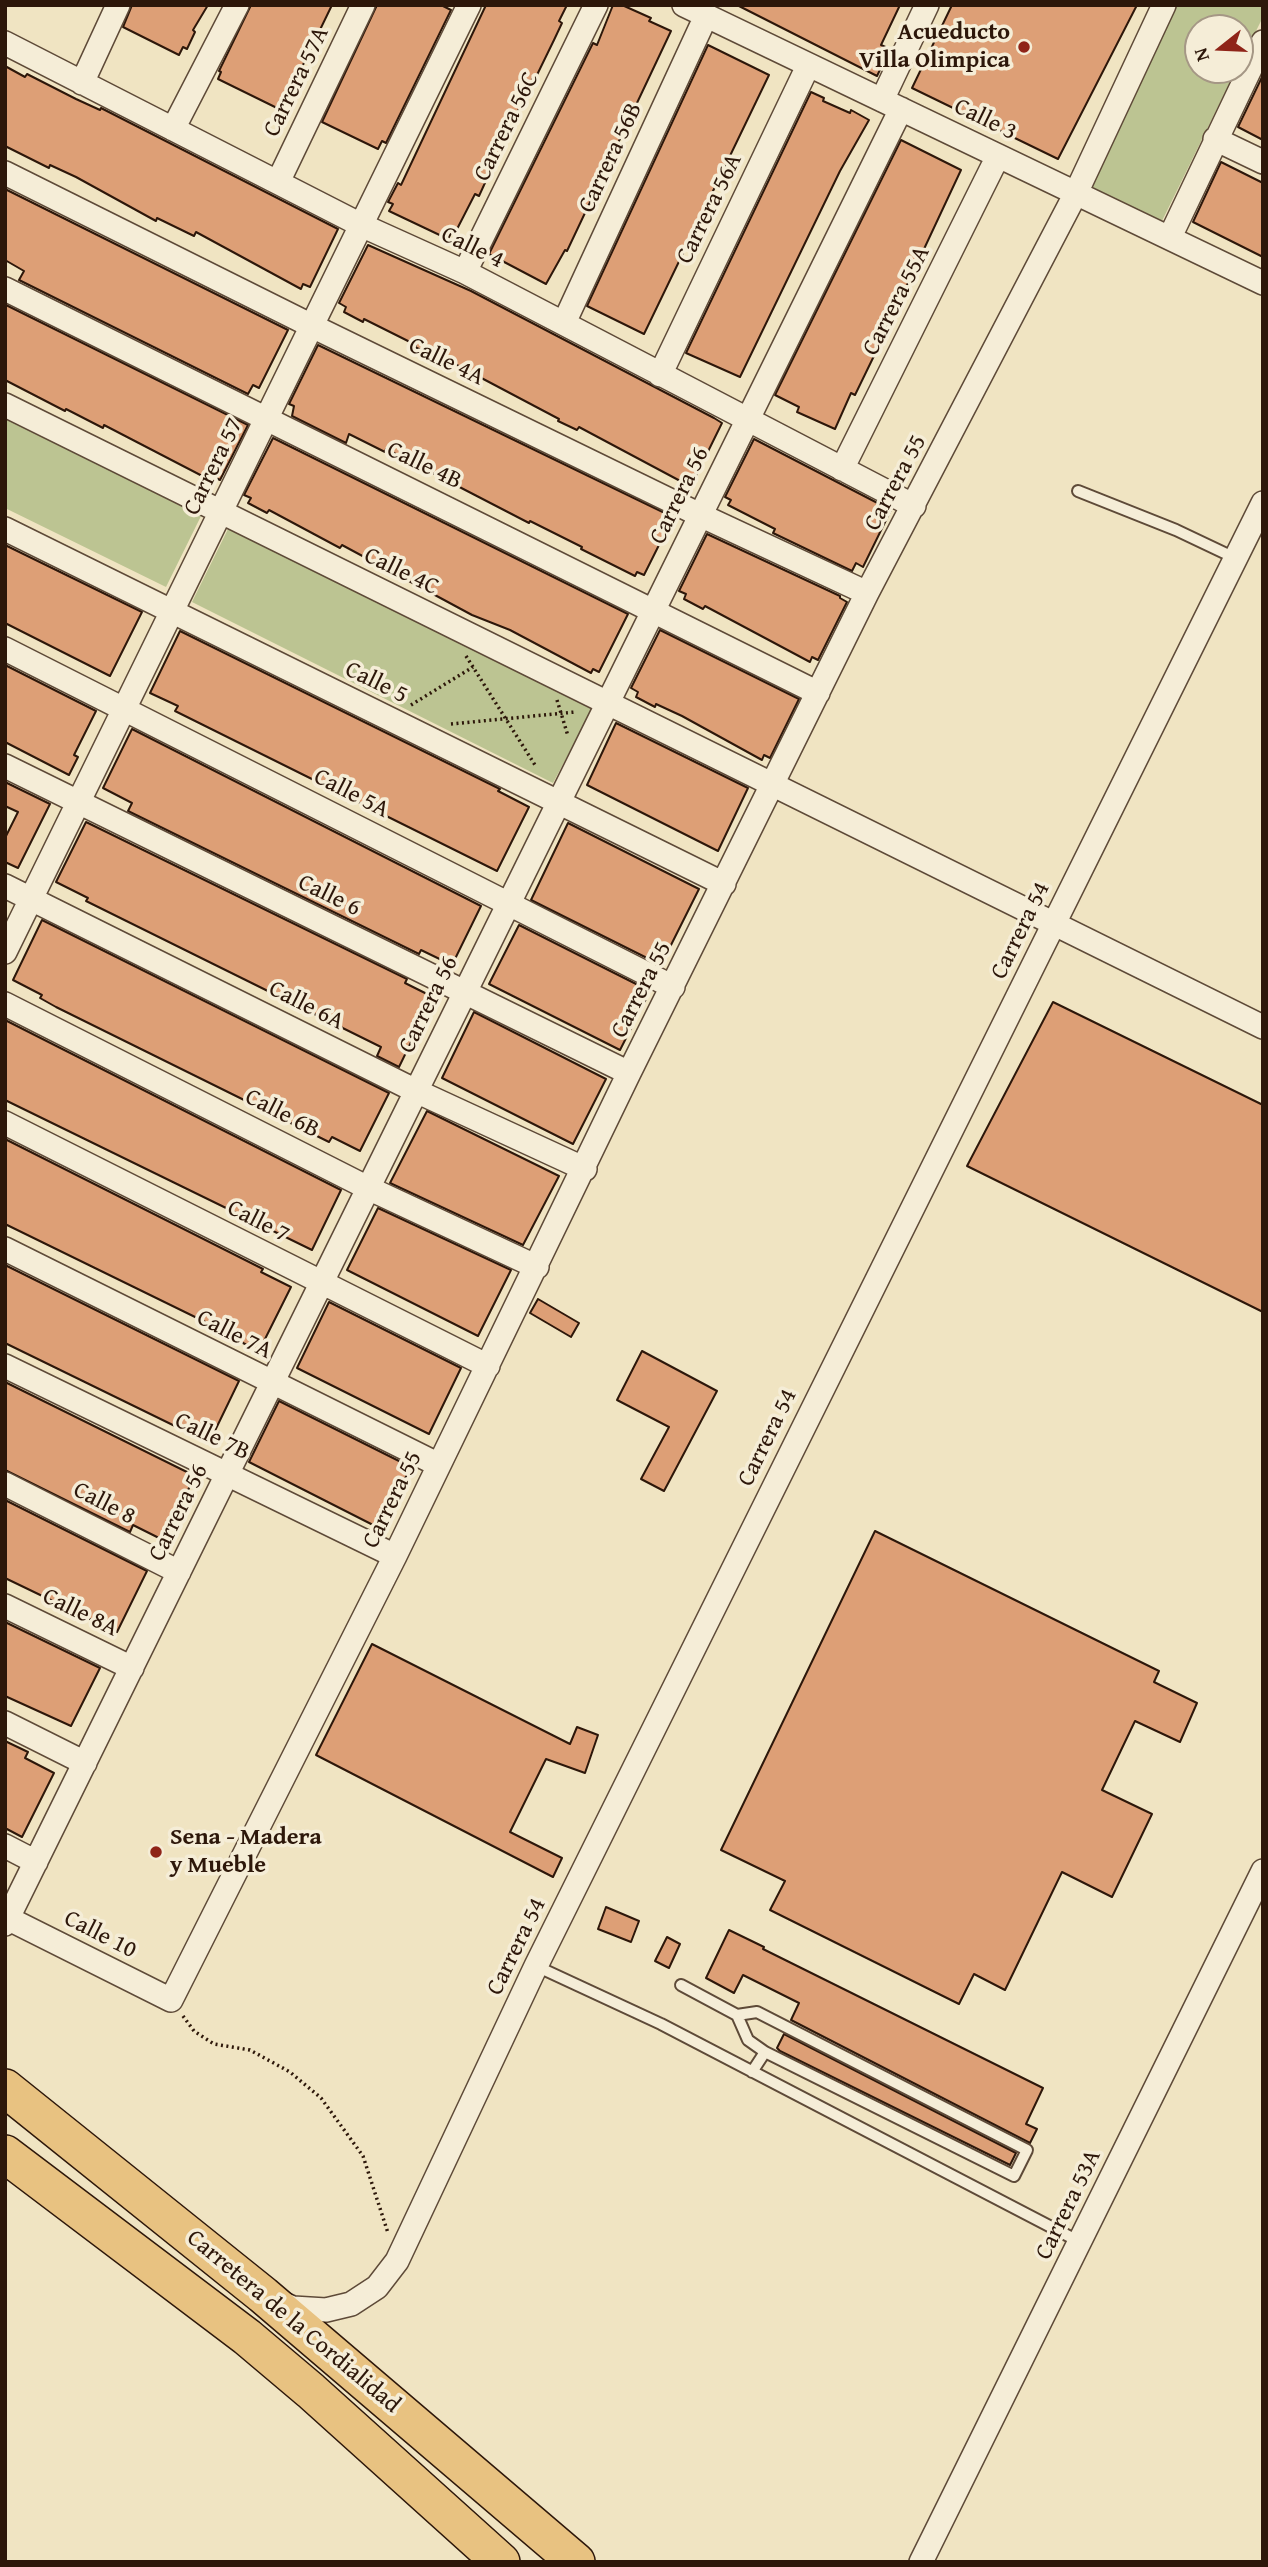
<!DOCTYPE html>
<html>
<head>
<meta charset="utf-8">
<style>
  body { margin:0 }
  #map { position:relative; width:1268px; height:2567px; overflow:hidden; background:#f0e4c2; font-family:"Gentium Book Plus",serif }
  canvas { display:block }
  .frame { position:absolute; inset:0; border:7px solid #2d170a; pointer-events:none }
  .north { position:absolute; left:1184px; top:14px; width:70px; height:70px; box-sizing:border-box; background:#f5edd7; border:2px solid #a59785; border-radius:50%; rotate:252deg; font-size:19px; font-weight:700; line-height:28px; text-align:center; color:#2d170a }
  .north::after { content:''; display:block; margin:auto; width:24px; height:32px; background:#8f2418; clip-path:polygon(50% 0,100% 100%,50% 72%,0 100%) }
</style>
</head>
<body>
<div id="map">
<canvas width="1268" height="2567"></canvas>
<div class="frame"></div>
<div class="north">N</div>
</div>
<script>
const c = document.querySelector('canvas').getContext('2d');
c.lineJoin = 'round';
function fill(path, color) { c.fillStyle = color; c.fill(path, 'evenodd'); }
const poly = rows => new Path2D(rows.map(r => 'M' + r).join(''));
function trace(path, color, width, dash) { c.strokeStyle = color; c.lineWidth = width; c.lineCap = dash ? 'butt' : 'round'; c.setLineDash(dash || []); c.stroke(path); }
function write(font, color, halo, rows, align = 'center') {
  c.font = font + ' "Gentium Book Plus",serif'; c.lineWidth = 7; c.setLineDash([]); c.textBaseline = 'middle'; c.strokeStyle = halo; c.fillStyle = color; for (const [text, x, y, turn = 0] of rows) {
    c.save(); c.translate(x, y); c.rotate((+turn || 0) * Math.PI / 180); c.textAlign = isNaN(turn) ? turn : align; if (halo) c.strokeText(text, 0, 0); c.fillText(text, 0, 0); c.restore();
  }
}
const green = poly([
  [1176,5,1263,5,1263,17,1240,63,1240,28,1198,28,1198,70,1236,70,1161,223,1087,186],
  [5,417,202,514,166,587,5,508],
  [229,527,593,708,553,783,192,602]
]);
const building = poly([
  [132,5,208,5,193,30,195,32,187,49,183,47,179,55,123,27,132,5],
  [251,5,332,5,285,102,281,100,277,108,218,79,221,72,219,71,251,5],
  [377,5,441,5,451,10,386,143,382,141,378,149,322,122,377,5],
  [486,5,567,5,559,21,562,23,554,40,535,79,533,78,479,196,475,194,455,233,452,231,448,239,389,211,393,204,388,202,398,183,401,185,486,5],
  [613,5,622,5,651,18,649,21,671,31,567,251,565,250,546,284,489,254,593,43,597,45,613,5],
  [737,5,900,5,881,45,890,49,877,76,737,5],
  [952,5,1137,5,1058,159,912,88,952,5],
  [708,45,769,75,644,334,587,306,708,45],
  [5,66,25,77,27,74,76,99,100,110,101,108,338,229,310,287,303,284,301,289,196,232,194,236,157,218,156,221,76,177,50,165,49,168,5,146,5,66],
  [1263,75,1263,140,1238,127,1263,75],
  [811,92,824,98,823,101,850,113,851,110,869,120,840,171,740,377,686,353,811,92],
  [901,140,961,170,872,360,855,395,851,393,835,429,797,412,799,407,775,395,901,140],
  [1221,162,1263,183,1263,257,1193,222,1221,162],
  [5,189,288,330,259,388,253,385,248,394,19,280,24,271,5,260,5,189],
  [368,245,471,291,714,418,722,423,693,482,686,479,684,483,579,427,577,430,558,421,559,419,436,354,434,357,415,347,416,345,364,319,363,322,344,312,346,307,339,303,368,245],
  [6,305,248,425,220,480,212,476,210,480,104,425,103,428,66,409,65,411,5,380,6,305],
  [318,345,673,517,644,575,637,572,635,576,581,549,582,547,530,521,529,523,386,449,385,452,349,434,346,443,292,416,294,406,289,404,318,345],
  [273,438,628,614,599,672,593,669,591,673,510,630,472,615,342,545,340,548,269,510,267,513,248,503,251,498,244,495,273,438],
  [754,439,891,510,863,567,856,563,852,571,773,533,775,529,728,505,731,500,725,497,754,439],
  [707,534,840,596,840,598,847,602,818,660,812,657,810,662,705,606,703,609,684,599,686,594,679,591,707,534],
  [5,545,142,612,110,676,5,623,5,545],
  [660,630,799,699,770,758,764,755,762,760,682,716,656,704,655,707,636,697,638,692,631,688,660,630],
  [180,631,500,789,498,791,529,807,497,871,175,711,178,706,150,693,180,631],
  [5,665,96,711,74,755,78,757,69,775,5,742,5,665],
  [616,723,748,788,718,851,587,785,616,723],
  [132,729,481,906,452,965,421,950,419,954,128,811,132,803,103,788,132,729],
  [5,782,50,804,18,868,5,862,5,838,18,812,5,806,5,782],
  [86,822,407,979,405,983,433,997,399,1067,377,1056,381,1047,86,901,88,898,56,882,86,822],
  [568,823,699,889,661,965,531,900,568,823],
  [42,920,389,1093,360,1151,332,1137,329,1142,56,1007,40,998,42,995,13,980,42,920],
  [519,925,650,991,620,1050,489,984,519,925],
  [1053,1002,1263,1105,1263,1312,967,1166,1053,1002],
  [474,1012,606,1079,573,1144,442,1078,474,1012],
  [5,1020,341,1190,312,1250,5,1100,5,1020],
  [427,1111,559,1176,523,1245,390,1183,427,1111],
  [5,1139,263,1269,261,1272,291,1287,259,1351,237,1340,238,1338,5,1224,5,1139],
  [378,1208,511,1270,478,1336,347,1270,378,1208],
  [5,1265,239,1381,210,1441,182,1427,181,1429,5,1343,5,1265],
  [538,1299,579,1323,571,1337,530,1313,538,1299],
  [329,1302,461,1368,429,1434,297,1368,329,1302],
  [642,1351,717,1391,664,1491,641,1479,669,1427,617,1400,642,1351],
  [5,1382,195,1476,163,1540,133,1525,130,1532,5,1470,5,1382],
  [279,1401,411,1467,379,1528,249,1462,279,1401],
  [5,1500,147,1571,117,1632,5,1578,5,1500],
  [875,1531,1159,1671,1154,1682,1197,1703,1180,1742,1135,1721,1102,1790,1152,1814,1112,1897,1062,1872,1005,1990,974,1974,959,2004,770,1910,785,1881,721,1850,875,1531],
  [5,1622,100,1668,71,1726,5,1696,5,1622],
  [372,1644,570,1744,577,1727,598,1735,585,1773,546,1759,510,1832,562,1858,553,1877,316,1755,372,1644],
  [5,1741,28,1752,25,1758,54,1773,22,1837,5,1828,5,1741],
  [606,1907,639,1921,631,1942,598,1929,606,1907],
  [729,1930,764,1947,763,1949,1043,2088,1026,2124,1037,2129,1030,2143,791,2020,799,2003,743,1975,734,1993,706,1978,729,1930],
  [667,1937,680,1944,669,1968,655,1961,667,1937],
  [784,2034,1016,2153,1010,2165,780,2051,777,2048,784,2034]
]);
const path = poly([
  [466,656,535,765],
  [557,700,568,736],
  [411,705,473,667],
  [451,724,575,712],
  [183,2016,194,2031,214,2044,250,2050,290,2072,321,2098,363,2156,388,2233]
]);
const service = poly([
  [1078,491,1176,530,1235,558],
  [536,1966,661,2024,1080,2242],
  [681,1985,737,2015,757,2012,1027,2150,1014,2176,765,2052,752,2072],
  [737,2015,748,2040,765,2052]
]);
const minor = poly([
  [684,5,1263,283],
  [5,43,361,225,465,272,914,506],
  [82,83,118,5],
  [882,100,927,5],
  [173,129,237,5],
  [1215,139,1263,162],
  [5,173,312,326,700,515,867,593],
  [278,182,363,5],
  [1170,237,1263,42],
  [465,272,596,5],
  [5,289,818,693],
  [564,323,706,16],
  [660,375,808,66],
  [5,405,1263,1027],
  [842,469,998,156],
  [5,529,724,884],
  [5,649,673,987],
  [5,766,629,1073],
  [5,886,416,1091,585,1169],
  [5,952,469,5],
  [5,1004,368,1188,537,1267],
  [5,1123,488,1366],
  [5,1249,439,1465],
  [5,1366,395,1556],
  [5,1484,179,1572],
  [5,1606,132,1668],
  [5,1723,85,1763],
  [5,1846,36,1862],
  [5,1917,171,2000,395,1556,629,1073,867,593,1076,193,1164,5],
  [5,1924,901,109],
  [279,2302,293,2308,326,2310,351,2304,377,2287,397,2261,536,1966,1263,503],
  [921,2562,1263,1871]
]);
const trunk = poly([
  [5,2088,263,2295,576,2562],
  [5,2154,247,2337,311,2391,501,2562]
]);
const markers = [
  [1024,47,7,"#8f2418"],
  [156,1852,7,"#8f2418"]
];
const poiNames = [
  ["Acueducto",1010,33],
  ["Villa Olimpica",1010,61],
  ["Sena - Madera",170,1838,"left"],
  ["y Mueble",170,1866,"left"]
];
const streetNames = [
  ["Carrera 57A",297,82,-64],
  ["Calle 3",985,120,26],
  ["Carrera 56C",507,127,-64],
  ["Carrera 56B",611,158,-65],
  ["Carrera 56A",710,209,-64],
  ["Calle 4",472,248,26],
  ["Carrera 55A",897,301,-63],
  ["Calle 4A",446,362,26],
  ["Calle 4B",424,466,26],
  ["Carrera 57",214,467,-64],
  ["Carrera 55",896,483,-62],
  ["Carrera 56",680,496,-64],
  ["Calle 4C",401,572,26],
  ["Calle 5",376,683,26],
  ["Calle 5A",351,794,27],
  ["Calle 6",329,896,26],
  ["Carrera 54",1021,931,-64],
  ["Carrera 55",642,990,-63],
  ["Carrera 56",429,1005,-64],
  ["Calle 6A",306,1006,27],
  ["Calle 6B",282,1114,27],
  ["Calle 7",258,1222,27],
  ["Calle 7A",234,1335,27],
  ["Calle 7B",212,1437,26],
  ["Carrera 54",768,1438,-64],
  ["Carrera 55",393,1500,-64],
  ["Calle 8",104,1504,27],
  ["Carrera 56",179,1513,-64],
  ["Calle 8A",80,1613,26],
  ["Calle 10",100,1935,27],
  ["Carrera 54",517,1947,-64],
  ["Carrera 53A",1069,2205,-64],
  ["Carretera de la Cordialidad",293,2322,40]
];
fill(green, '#bcc492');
fill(building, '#dd9f76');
trace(building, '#2d170a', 2);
trace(service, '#5e4a38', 14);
trace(minor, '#5e4a38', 26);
trace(trunk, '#2d170a', 40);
trace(path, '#2d170a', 3.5, [2, 3.5]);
trace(service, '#f5edd7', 10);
trace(minor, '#f5edd7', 23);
trace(trunk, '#e8c281', 37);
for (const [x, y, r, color] of markers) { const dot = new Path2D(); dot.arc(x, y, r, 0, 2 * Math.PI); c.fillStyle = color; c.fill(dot); trace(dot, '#f5edd7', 2.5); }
write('bold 24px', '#2d170a', '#f5edd7', poiNames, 'right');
write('24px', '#2d170a', '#f5edd7', streetNames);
</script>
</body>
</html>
